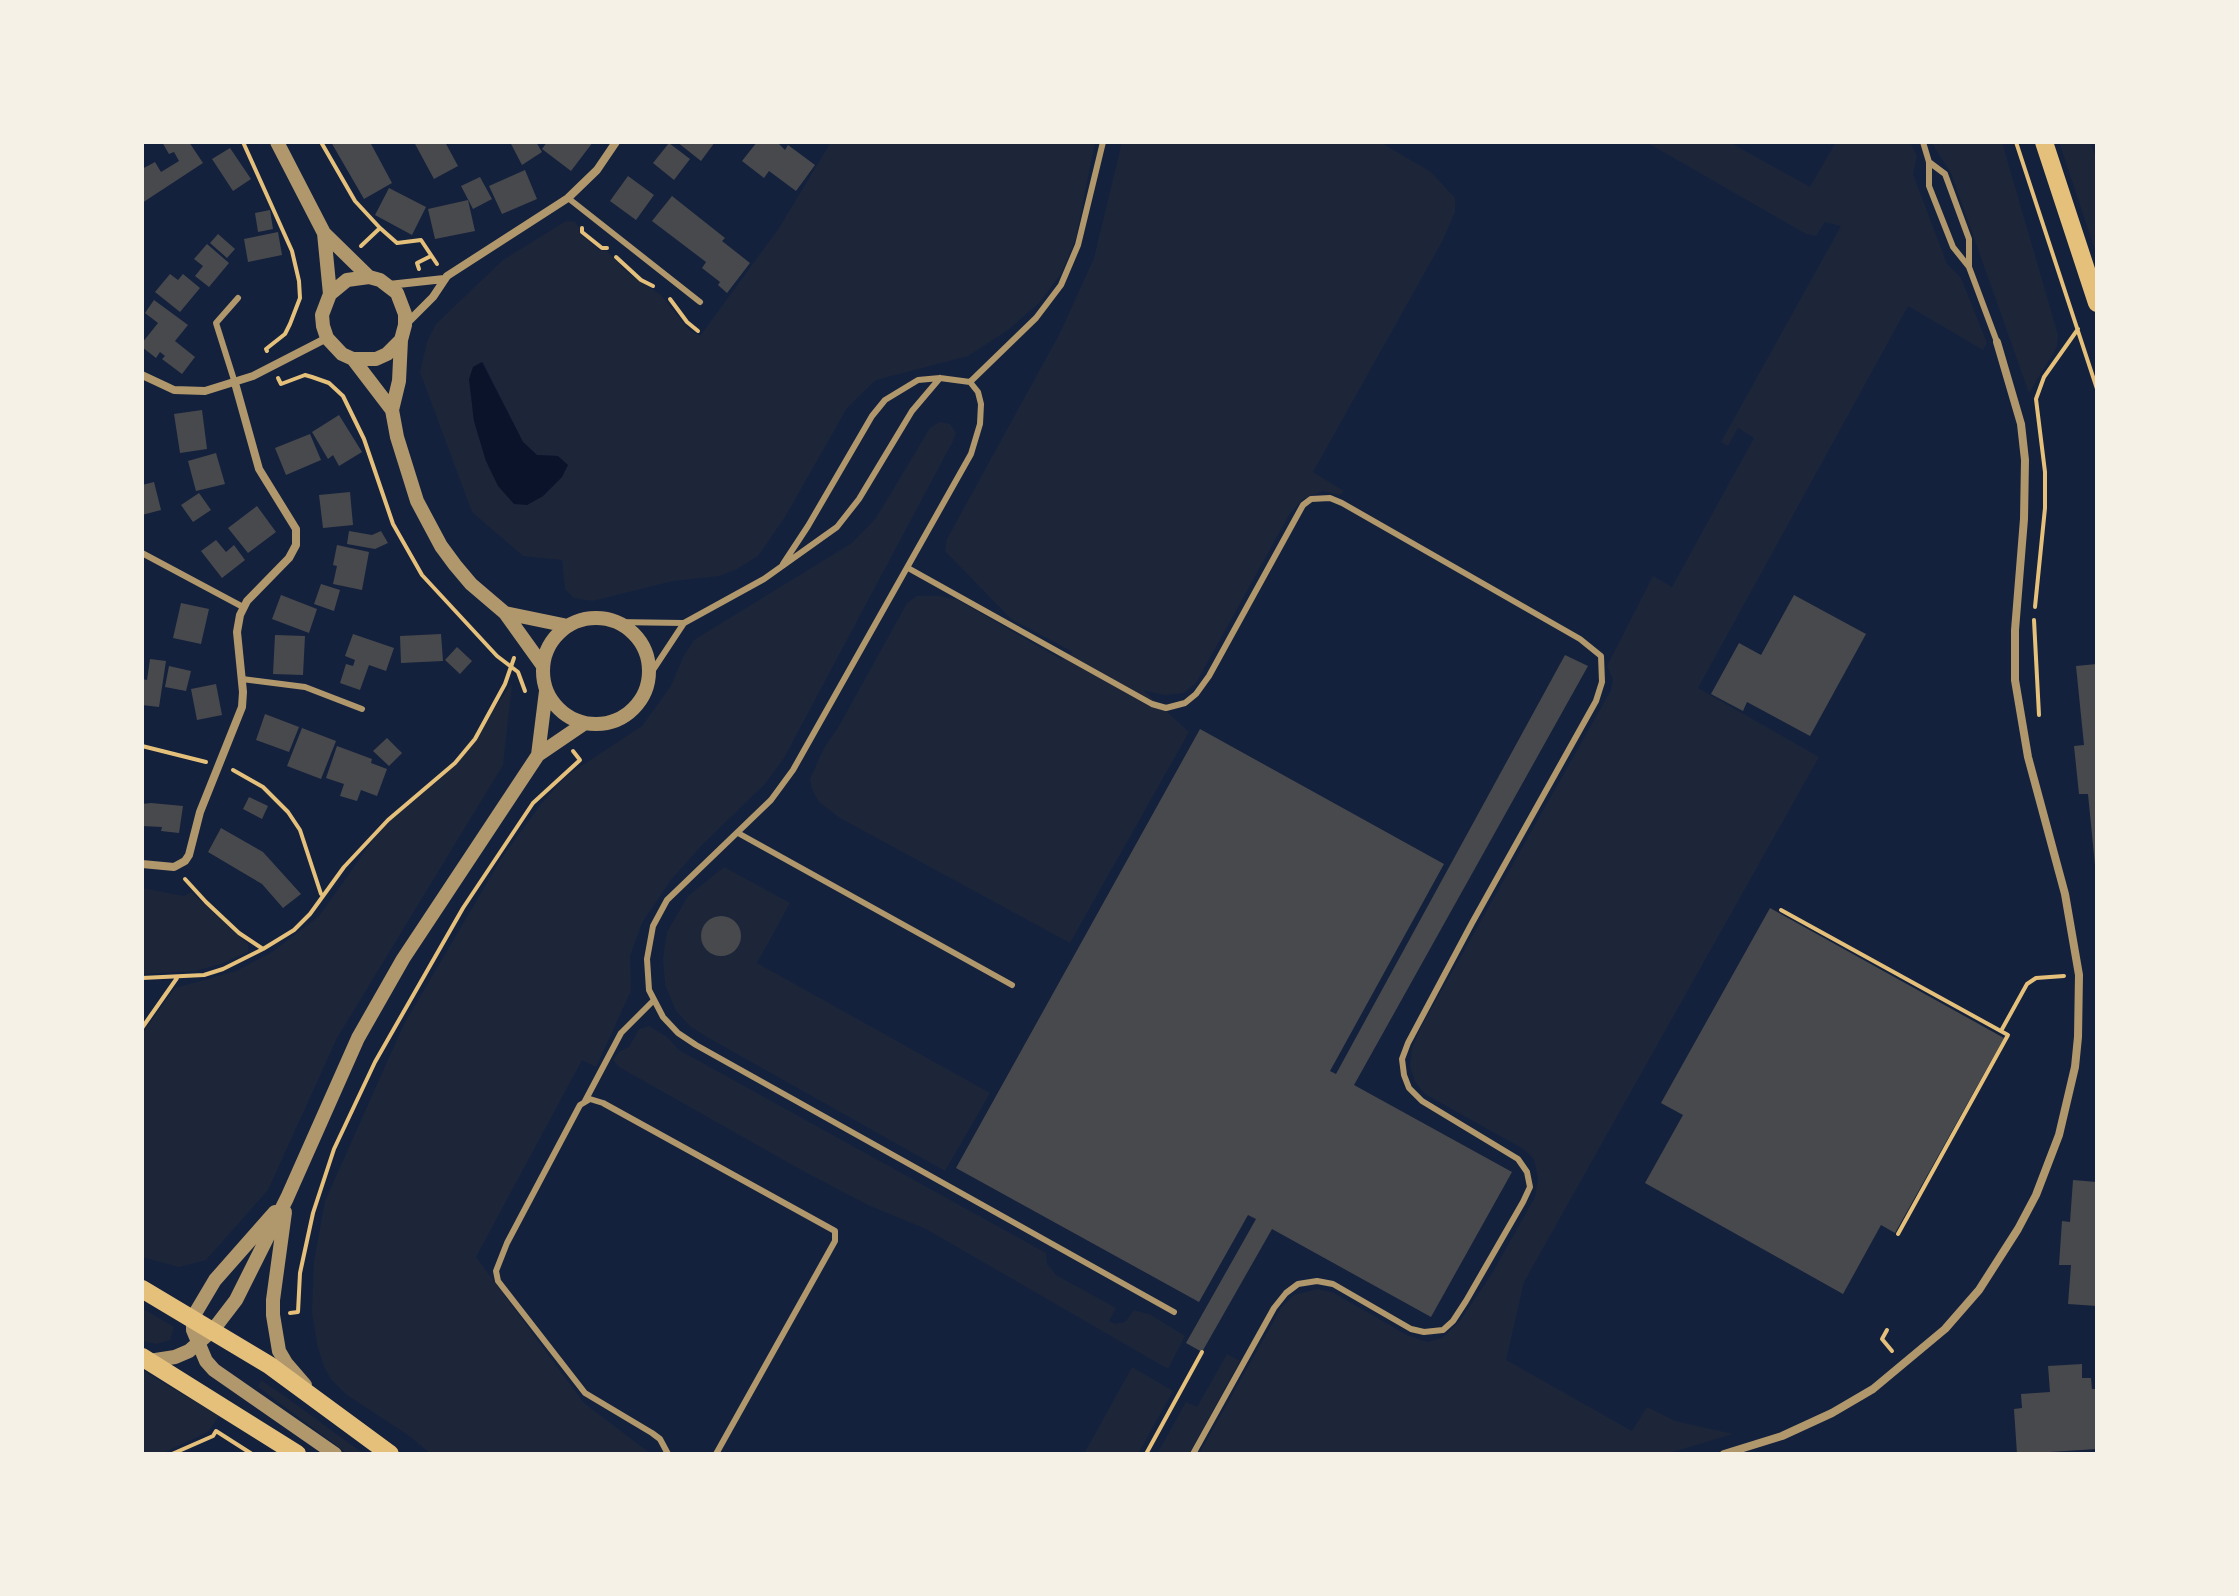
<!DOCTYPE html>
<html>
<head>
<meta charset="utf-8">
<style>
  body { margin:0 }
  #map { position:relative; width:2239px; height:1596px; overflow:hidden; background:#14213d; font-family:"DejaVu Sans",sans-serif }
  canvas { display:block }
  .frame { position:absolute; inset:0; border:144px solid #f6f1e7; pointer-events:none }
</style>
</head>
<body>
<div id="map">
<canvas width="2239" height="1596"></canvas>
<div class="frame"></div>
</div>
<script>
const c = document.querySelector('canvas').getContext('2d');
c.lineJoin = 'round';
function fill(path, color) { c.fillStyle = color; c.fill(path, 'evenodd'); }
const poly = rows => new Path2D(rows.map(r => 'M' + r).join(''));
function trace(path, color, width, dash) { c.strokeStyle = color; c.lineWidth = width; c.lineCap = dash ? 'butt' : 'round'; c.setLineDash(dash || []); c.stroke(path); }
const green = poly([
  [831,142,1095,142,1076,238,1061,274,1039,303,1008,330,968,356,876,380,862,393,847,408,785,517,758,556,737,569,719,576,673,581,592,601,574,598,565,589,562,560,523,556,472,512,420,372,427,342,436,324,503,260,566,221,575,222,579,227,580,234,601,251,606,250,628,273,661,295,688,329,700,336,779,228],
  [483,362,523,442,537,455,558,456,562,477,543,496,527,505,486,461,474,421,469,379],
  [1122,142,1380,142,1431,172,1455,198,1455,212,1443,240,1313,472,1344,491,1340,495,1323,491,1303,499,1289,515,1196,683,1184,693,1165,695,1143,690,1189,732,1070,943,840,818,819,802,812,789,810,779,824,748,839,726,907,603,917,596,939,596,958,600,1062,660,1073,652,1011,619,945,551,947,539,1060,333,1094,258],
  [1646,142,1729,142,1810,187,1836,142,1910,142,1917,156,1913,174,1947,264,1961,278,1987,343,1983,350,1908,306,1698,688,1819,757,1524,1282,1506,1360,1632,1431,1647,1407,1675,1421,1733,1434,1666,1454,1199,1454,1281,1308,1294,1295,1318,1289,1334,1293,1407,1335,1427,1342,1442,1338,1459,1322,1491,1275,1535,1197,1538,1178,1534,1159,1525,1150,1425,1094,1415,1082,1410,1066,1412,1048,1421,1027,1611,690,1613,680,1607,666,1653,576,1672,587,1754,438,1738,428,1728,446,1721,442,1841,226,1825,222,1816,236,1806,234],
  [1931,142,2002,142,2058,335,2057,347,2029,393,1951,173],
  [2059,142,2090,142,2097,161,2097,256],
  [940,422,950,424,956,433,953,441,784,758,764,785,702,845,670,881,642,923,630,956,631,991,596,1067,582,1060,476,1257,584,1403,651,1454,431,1454,408,1435,347,1395,331,1379,324,1367,317,1344,312,1312,314,1261,325,1201,404,1024,501,859,541,804,566,776,642,726,671,686,683,657,694,640,852,543,876,518,930,428],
  [512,684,503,765,337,1038,268,1190,206,1260,179,1267,142,1257,142,1029,144,1031,175,988,236,971,272,952,319,916,385,823,450,767],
  [724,867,790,903,757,963,990,1093,945,1171,707,1037,691,1027,676,1011,665,985,663,958,667,932,688,896],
  [142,888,184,896,191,892,248,944,248,952,221,964,195,971,142,974],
  [649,1026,667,1037,679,1050,1046,1253,1047,1264,1056,1275,1116,1308,1109,1321,1115,1324,1125,1322,1134,1310,1151,1315,1185,1336,1168,1369,926,1229,868,1205,805,1172,619,1067,613,1060,619,1052,629,1047,639,1029],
  [142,1308,174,1327,170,1340,157,1344,142,1341],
  [1227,1354,1240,1361,1189,1454,1157,1454,1186,1402,1197,1407],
  [1132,1367,1173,1391,1138,1454,1084,1454],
  [142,1370,219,1416,208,1432,161,1454,142,1454],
  [261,1380,290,1400,364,1454,348,1454,258,1387]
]);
const water = poly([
  [482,362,523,442,537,455,558,456,568,465,562,477,543,496,527,505,514,504,498,486,486,461,474,421,469,379,473,367]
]);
const building = poly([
  [162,142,189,142,203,163,142,203,142,169,155,162,161,172,179,161,174,152,169,154],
  [331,142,370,142,392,183,364,199],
  [414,142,445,142,458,166,434,179],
  [510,142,536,142,542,152,522,165],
  [547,142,593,142,571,171,542,149],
  [677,142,715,142,701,161],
  [757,142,777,142,785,150,788,145,815,165,796,191,769,171,764,178,742,161],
  [669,143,690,159,674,180,653,163],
  [230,148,251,179,233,191,212,159],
  [525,170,537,199,502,214,489,186],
  [628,176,654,195,636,220,610,201],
  [480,177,492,199,473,209,461,186],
  [389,188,426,207,412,235,375,215],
  [672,196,725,238,722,241,750,263,727,293,718,285,720,282,702,268,706,262,652,221],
  [468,200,475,231,435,239,428,209],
  [270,210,273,229,258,232,255,213],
  [278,232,282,255,248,262,244,239],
  [218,234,235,249,227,258,210,243],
  [207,244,229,263,209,287,195,276,203,266,194,259],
  [170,274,178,280,183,274,200,288,180,312,155,292],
  [154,300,188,325,175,341,195,357,182,374,162,359,165,356,160,352,156,358,142,347,142,343,158,323,145,313],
  [202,410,207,449,180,453,174,414],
  [339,415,362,452,339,466,333,455,328,459,312,432],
  [310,434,321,460,286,475,275,448],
  [216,453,225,484,196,491,188,461],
  [154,482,161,510,142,515,142,485],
  [350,492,353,525,323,528,319,495],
  [199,493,211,510,193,522,181,505],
  [257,506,276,532,248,553,228,528],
  [349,531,372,535,381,531,388,543,375,549,347,544],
  [216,540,226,552,234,545,245,560,222,578,201,551],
  [337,545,369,552,362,590,333,584,337,566,333,565],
  [321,584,340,590,334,611,314,604],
  [281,595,317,609,309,633,272,619],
  [1794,595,1866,634,1810,736,1747,702,1743,711,1711,694,1739,643,1761,655],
  [181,603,209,609,201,644,173,638],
  [353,634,394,648,386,671,369,665,360,690,340,683,346,664,353,666,355,660,345,656],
  [441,634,443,661,401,663,400,636],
  [275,635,305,636,303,675,273,674],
  [457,647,472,661,460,674,445,660],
  [1565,655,1588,666,1354,1085,1512,1172,1431,1317,1272,1229,1202,1352,1186,1343,1256,1219,1248,1215,1199,1302,956,1168,1200,729,1444,864,1330,1071,1336,1074],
  [150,659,166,661,159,707,142,705,142,679,147,680],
  [2097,664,2097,865,2095,865,2088,794,2079,794,2074,746,2084,745,2076,666],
  [169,666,191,671,186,691,165,687],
  [216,684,222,715,197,720,191,689],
  [265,714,299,727,289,752,256,740],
  [302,728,336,741,321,779,287,766],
  [387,738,402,753,389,766,373,751],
  [337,746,372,759,371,763,387,769,377,796,361,790,357,801,340,796,344,784,326,778],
  [249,797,268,806,262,819,243,809],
  [151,803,183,806,179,833,161,831,162,827,142,826,142,804],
  [221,828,263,852,301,894,283,908,262,884,208,852],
  [1770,908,2004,1038,1895,1233,1881,1225,1843,1294,1645,1183,1683,1115,1661,1103],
  '701 936a20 20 0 1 1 40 0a20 20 0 1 1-40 0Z',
  [2073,1180,2097,1182,2097,1306,2068,1304,2071,1265,2059,1265,2062,1221,2070,1222],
  [2082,1364,2082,1378,2091,1378,2092,1389,2097,1389,2097,1449,2017,1454,2014,1409,2022,1408,2021,1394,2050,1392,2048,1366]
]);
const path = poly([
  [243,142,292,251,299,281,300,298,290,324,285,334,266,349,267,351],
  [321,142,355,201,380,228,397,243,421,240,437,264],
  [2016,142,2097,389],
  [582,228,582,232,602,248,607,248],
  [361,246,380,228],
  [616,257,641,280,653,286],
  [419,269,417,263,431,256],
  [670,299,687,322,698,331],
  [278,378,281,384,305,375,312,377,329,383,343,396,364,439,393,524,422,575,497,656,518,672,525,691],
  [2035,607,2045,508,2045,472,2036,399,2044,377,2078,329],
  [2034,620,2039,715],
  [142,746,206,762],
  [233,770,263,787,288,812,300,830,321,894],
  [185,879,206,902,239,933,263,949],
  [1781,910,2008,1035,1898,1234],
  [142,978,204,975,223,969,263,949,294,930,310,914,344,867,388,820,455,763,475,739,505,684,514,658],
  [142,1028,177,978],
  [2001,1031,2027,984,2036,978,2064,976],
  [290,1313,298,1312,300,1273,313,1213,334,1149,375,1062,463,908,533,803,580,760,573,751],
  [1887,1330,1882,1339,1892,1351],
  [172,1454,213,1436,216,1431,252,1454],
  [1146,1454,1202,1352]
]);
const service = poly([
  [1923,142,1929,162,1929,186,1953,247,1969,267,1997,342],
  [1929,162,1945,174,1969,239,1969,267],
  [568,198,700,302],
  [970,382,978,392,981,404,980,424,971,454,793,770,771,800,667,900,653,926,647,959,649,990,663,1017,678,1033,696,1045,1174,1312],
  [235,383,216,323,238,298],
  [142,553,243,607],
  [783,564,808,526,872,416,885,400,918,380,940,378,970,382,1036,318,1061,285,1078,245,1103,142],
  [908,568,1152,704,1166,708,1185,703,1196,694,1209,676,1303,505,1311,499,1330,498,1342,503,1580,639,1601,656,1602,682,1596,701,1472,923,1408,1043,1402,1059,1404,1075,1409,1088,1422,1101,1518,1159,1527,1172,1530,1187,1523,1202,1466,1301,1453,1321,1443,1330,1424,1332,1411,1329,1333,1284,1317,1281,1298,1284,1286,1293,1274,1308,1193,1454],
  [615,622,683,623],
  [649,676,684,623,764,579,837,527,859,499,912,411,940,378],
  [242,679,305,687,362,709],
  [738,833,1012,985],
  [585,1101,621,1033,654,1000],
  [668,1454,660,1439,652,1433,585,1393,498,1281,496,1271,507,1243,580,1105,590,1099,603,1103,835,1231,835,1241,716,1454]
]);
const minor = poly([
  [389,285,444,279],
  [405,325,433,297,447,276,568,198,597,170,616,142],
  [142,375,174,390,205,391,253,376,327,338],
  [142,864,174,867,185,861,189,855,200,812,242,707,243,692,237,632,240,615,247,601,289,558,296,545,296,529,259,469,235,383],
  [1724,1454,1782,1436,1832,1413,1873,1389,1945,1329,1979,1290,2018,1229,2036,1195,2059,1135,2075,1067,2078,1037,2079,975,2065,894,2028,757,2015,680,2015,630,2024,519,2025,460,2021,424,1997,342]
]);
const tertiary = poly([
  [277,142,324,233,369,277],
  [324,233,330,294],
  [401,340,387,354,376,359,353,359,342,354,327,338,323,326,322,315,330,294,347,280,369,277,380,280,397,293,405,314,405,325,401,340,399,381,392,410,397,437,417,501,441,546,455,565,471,584,505,613,543,666],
  [353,359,392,410],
  [505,613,568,626],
  '543 671a53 53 0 1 1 106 0a53 53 0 1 1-106 0Z',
  [538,755,546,691],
  [275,1212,215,1280,193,1317,193,1330,206,1361,214,1370,335,1454],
  [285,1212,273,1300,273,1315,279,1351,286,1363,305,1385],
  [149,1361,175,1357,189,1351,213,1330,236,1300,287,1198,358,1038,403,959,538,755,585,723]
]);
const primary = poly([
  [2044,142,2097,303],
  [142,1289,269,1365,390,1454],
  [142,1357,297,1454]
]);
fill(green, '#1d2539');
fill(water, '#0b132b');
fill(building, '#48494c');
trace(path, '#e5c07b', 4);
trace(service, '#b1986c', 6);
trace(minor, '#b1986c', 8);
trace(tertiary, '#b1986c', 14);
trace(primary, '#e5c07b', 18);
</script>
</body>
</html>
